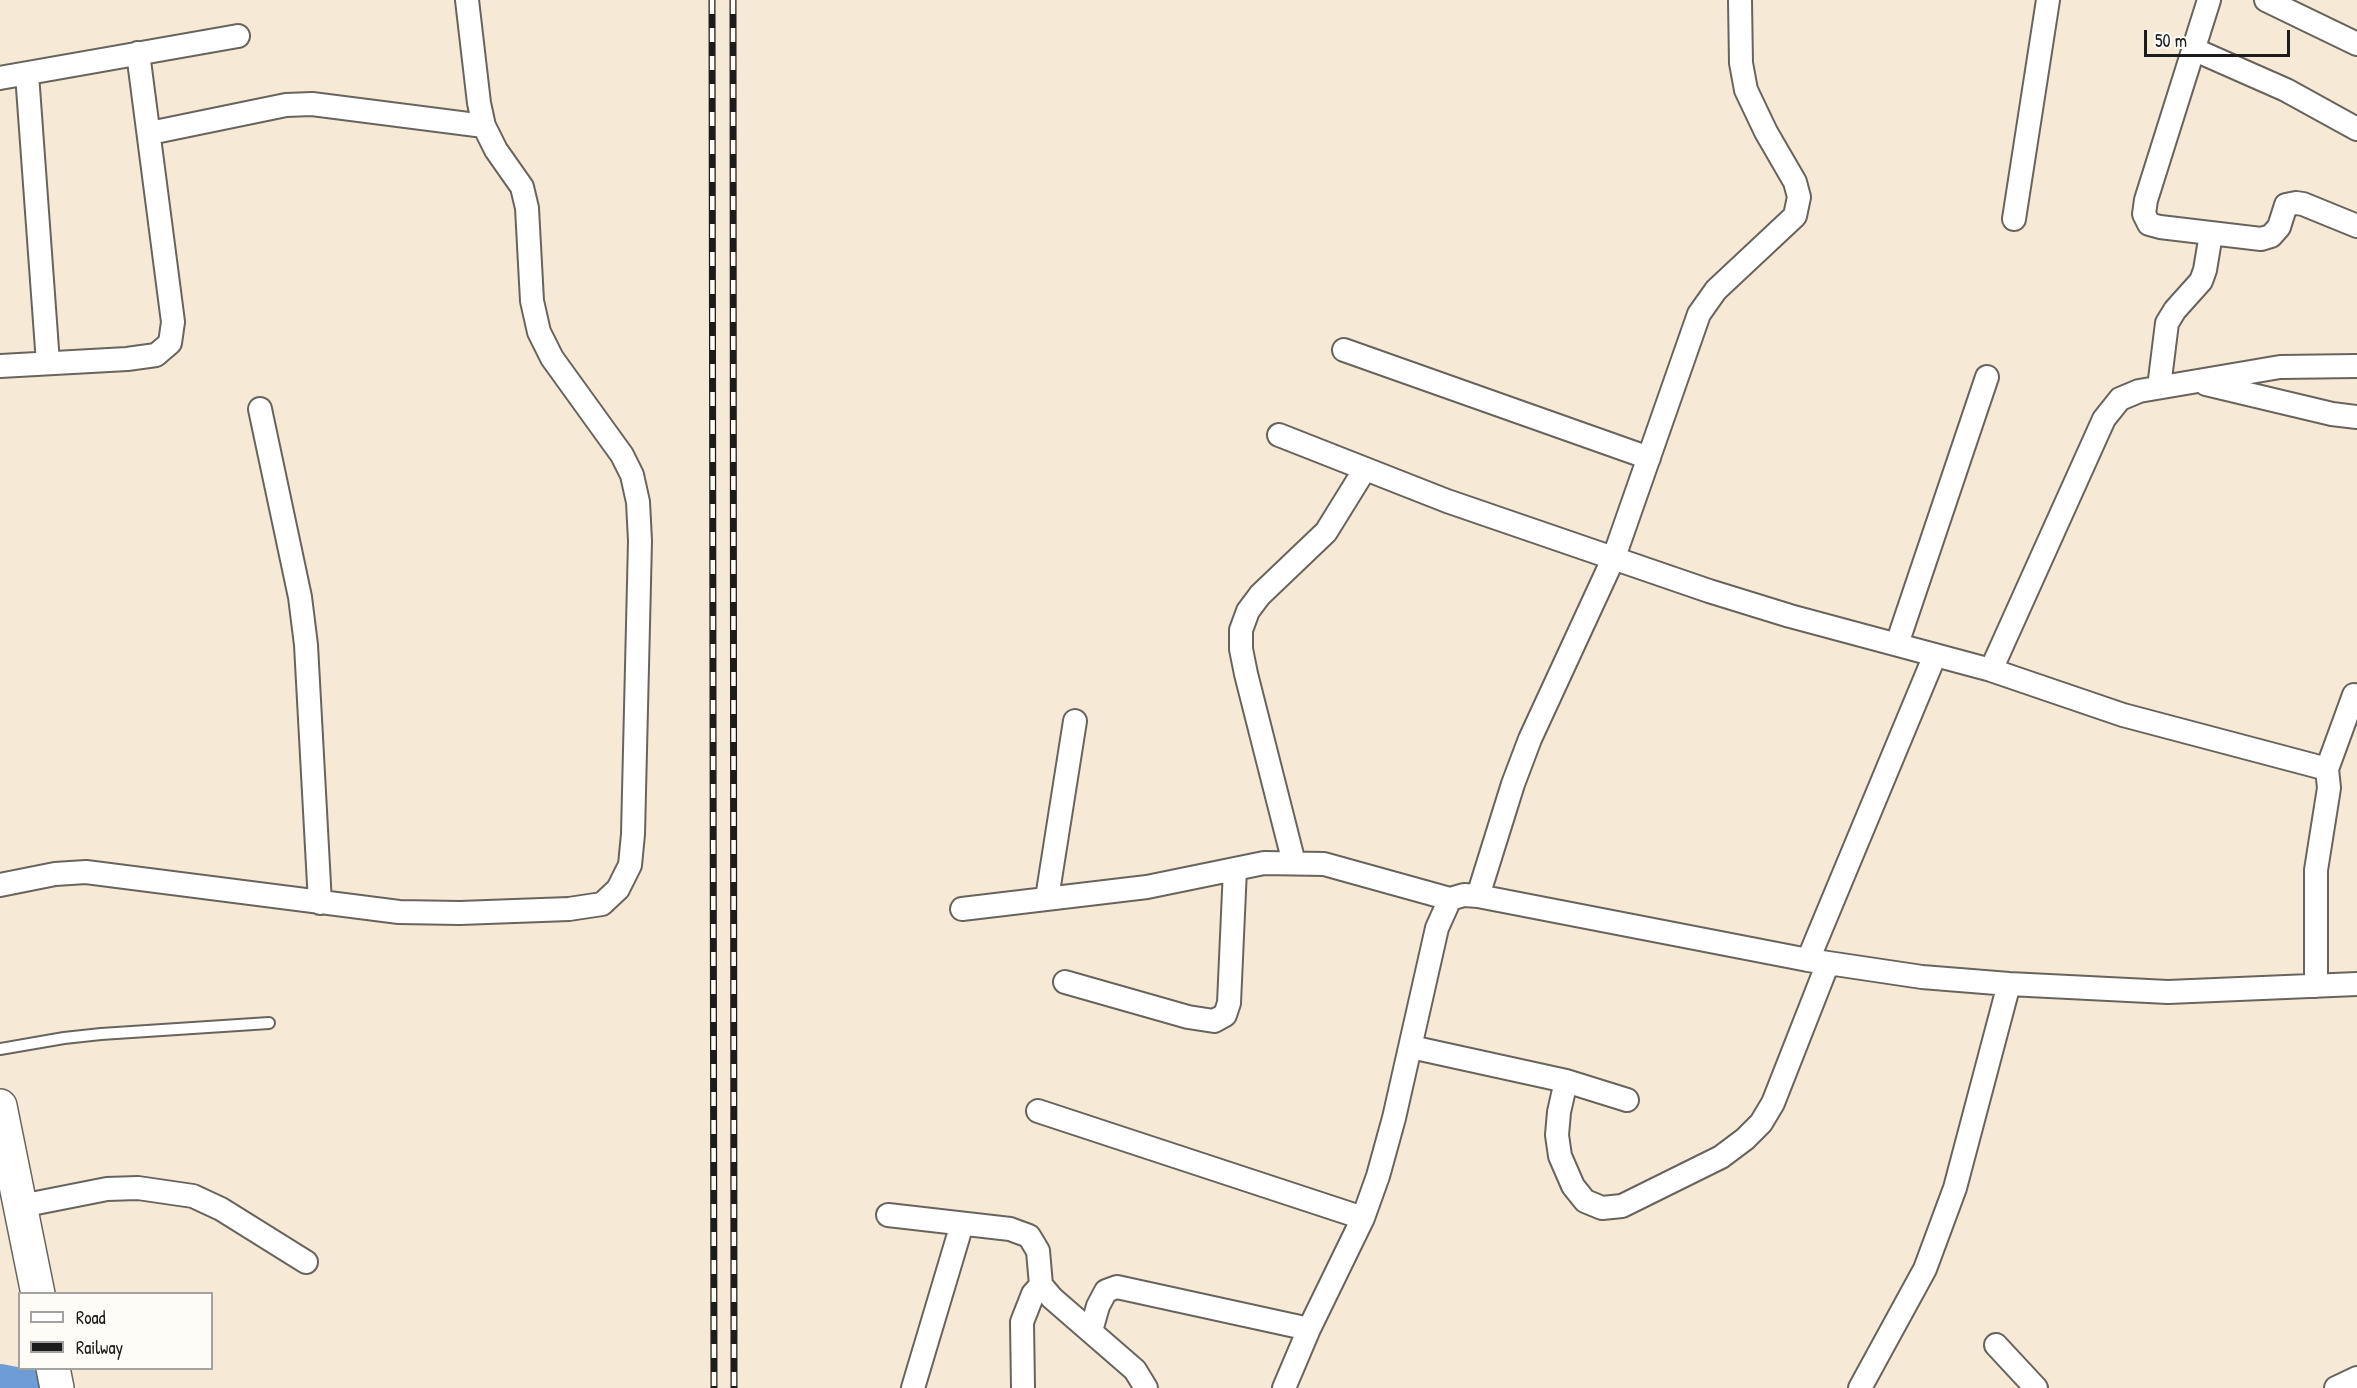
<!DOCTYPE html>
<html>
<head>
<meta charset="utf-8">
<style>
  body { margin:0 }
  #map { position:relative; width:2357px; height:1388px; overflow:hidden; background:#f6ead6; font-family:"Patrick Hand",sans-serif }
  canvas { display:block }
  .legend { position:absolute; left:18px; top:1292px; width:195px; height:78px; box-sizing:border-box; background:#fdfcf7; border:2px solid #a3a29f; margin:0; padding:8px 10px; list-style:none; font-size:18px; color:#1c1c1c }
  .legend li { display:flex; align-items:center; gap:12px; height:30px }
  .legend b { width:30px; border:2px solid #a3a29f }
  .scale { position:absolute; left:2144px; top:30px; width:146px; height:27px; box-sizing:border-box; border:3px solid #1c1c1c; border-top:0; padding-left:8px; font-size:18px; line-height:21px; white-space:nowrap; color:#1c1c1c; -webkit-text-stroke:4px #fdfcf7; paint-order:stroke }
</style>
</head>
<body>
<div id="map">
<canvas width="2357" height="1388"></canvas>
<ul class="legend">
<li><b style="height:8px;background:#fff"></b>Road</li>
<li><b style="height:8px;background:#1c1c1c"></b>Railway</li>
</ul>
<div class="scale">50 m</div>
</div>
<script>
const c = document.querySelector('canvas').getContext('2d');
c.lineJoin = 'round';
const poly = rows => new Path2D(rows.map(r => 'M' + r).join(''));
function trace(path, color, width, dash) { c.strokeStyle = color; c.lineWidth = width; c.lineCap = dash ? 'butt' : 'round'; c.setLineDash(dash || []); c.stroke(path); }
const river = poly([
  [0,1381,37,1388]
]);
const lane = poly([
  [0,1049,64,1038,101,1034,269,1023]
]);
const street = poly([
  [2209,0,2146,200,2144,214,2149,224,2160,227,2261,239,2271,236,2279,227,2286,205,2296,203,2303,204,2357,226],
  [2266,0,2357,44],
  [2193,49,2286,90,2357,129],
  [27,74,48,363],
  [0,78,238,36],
  [150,133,286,105,312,104,484,126],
  [2014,219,2048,0],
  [1344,350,1649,458],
  [0,366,127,359,156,355,170,343,173,322,138,53],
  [2206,384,2332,414,2357,417],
  [2159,387,2167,323,2175,310,2201,281,2205,270,2211,234],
  [260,409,300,597,306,645,320,903],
  [1279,435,1447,501,1709,591,1790,616,1991,670,2123,715,2327,769],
  [1897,644,1987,377],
  [1991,670,2104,419,2120,399,2139,391,2280,367,2357,366],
  [1294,863,1246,674,1241,649,1241,630,1248,611,1260,595,1326,532,1365,469],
  [0,885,55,874,86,872,399,912,460,913,569,909,602,904,618,889,630,865,633,834,640,541,638,502,632,475,622,455,552,358,539,332,532,301,527,208,522,187,496,150,484,126,479,103,467,0],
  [1478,896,1513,784,1530,739,1614,557,1699,314,1716,290,1795,216,1799,197,1795,182,1766,132,1746,90,1741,63,1740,0],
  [1047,898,1075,721],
  [962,909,1147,887,1264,863,1324,864,1450,899],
  [1808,960,1935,655],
  [1065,982,1188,1017,1214,1021,1225,1015,1229,1003,1235,869],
  [2316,986,2316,870,2329,788,2327,769,2354,695],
  [1411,1047,1566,1081,1627,1100],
  [1566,1081,1559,1112,1557,1135,1560,1156,1573,1186,1585,1201,1602,1208,1622,1206,1721,1157,1745,1139,1761,1123,1773,1103,1828,963],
  [1038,1111,1363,1218],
  [21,1206,107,1189,138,1188,193,1196,221,1209,306,1262],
  [888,1215,1010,1229,1029,1236,1038,1251,1041,1285,1052,1298,1135,1370,1146,1388],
  [1091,1331,1098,1306,1106,1291,1117,1287,1309,1329],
  [1996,1345,2036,1388],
  [913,1388,962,1224],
  [1023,1388,1022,1322,1033,1294,1041,1285],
  [1284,1388,1309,1329,1363,1218,1378,1176,1394,1118,1437,928,1450,899,1464,895,1478,896,1808,960,1922,977,2009,984,2168,992,2357,984],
  [1860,1388,1925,1269,1955,1188,2009,984],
  [2336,1388,2357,1378]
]);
const highway = poly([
  [0,1106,38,1294],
  [53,1368,57,1388]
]);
const rail = poly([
  [712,0,714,1388],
  [733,0,734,1388]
]);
trace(river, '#6e9cd6', 34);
trace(lane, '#68645d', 14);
trace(street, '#68645d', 26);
trace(highway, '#68645d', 36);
trace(lane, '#fff', 10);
trace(street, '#fff', 22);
trace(highway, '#fff', 33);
trace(rail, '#1c1c1c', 7);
trace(rail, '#fdfcf7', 4.5, [14]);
</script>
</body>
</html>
